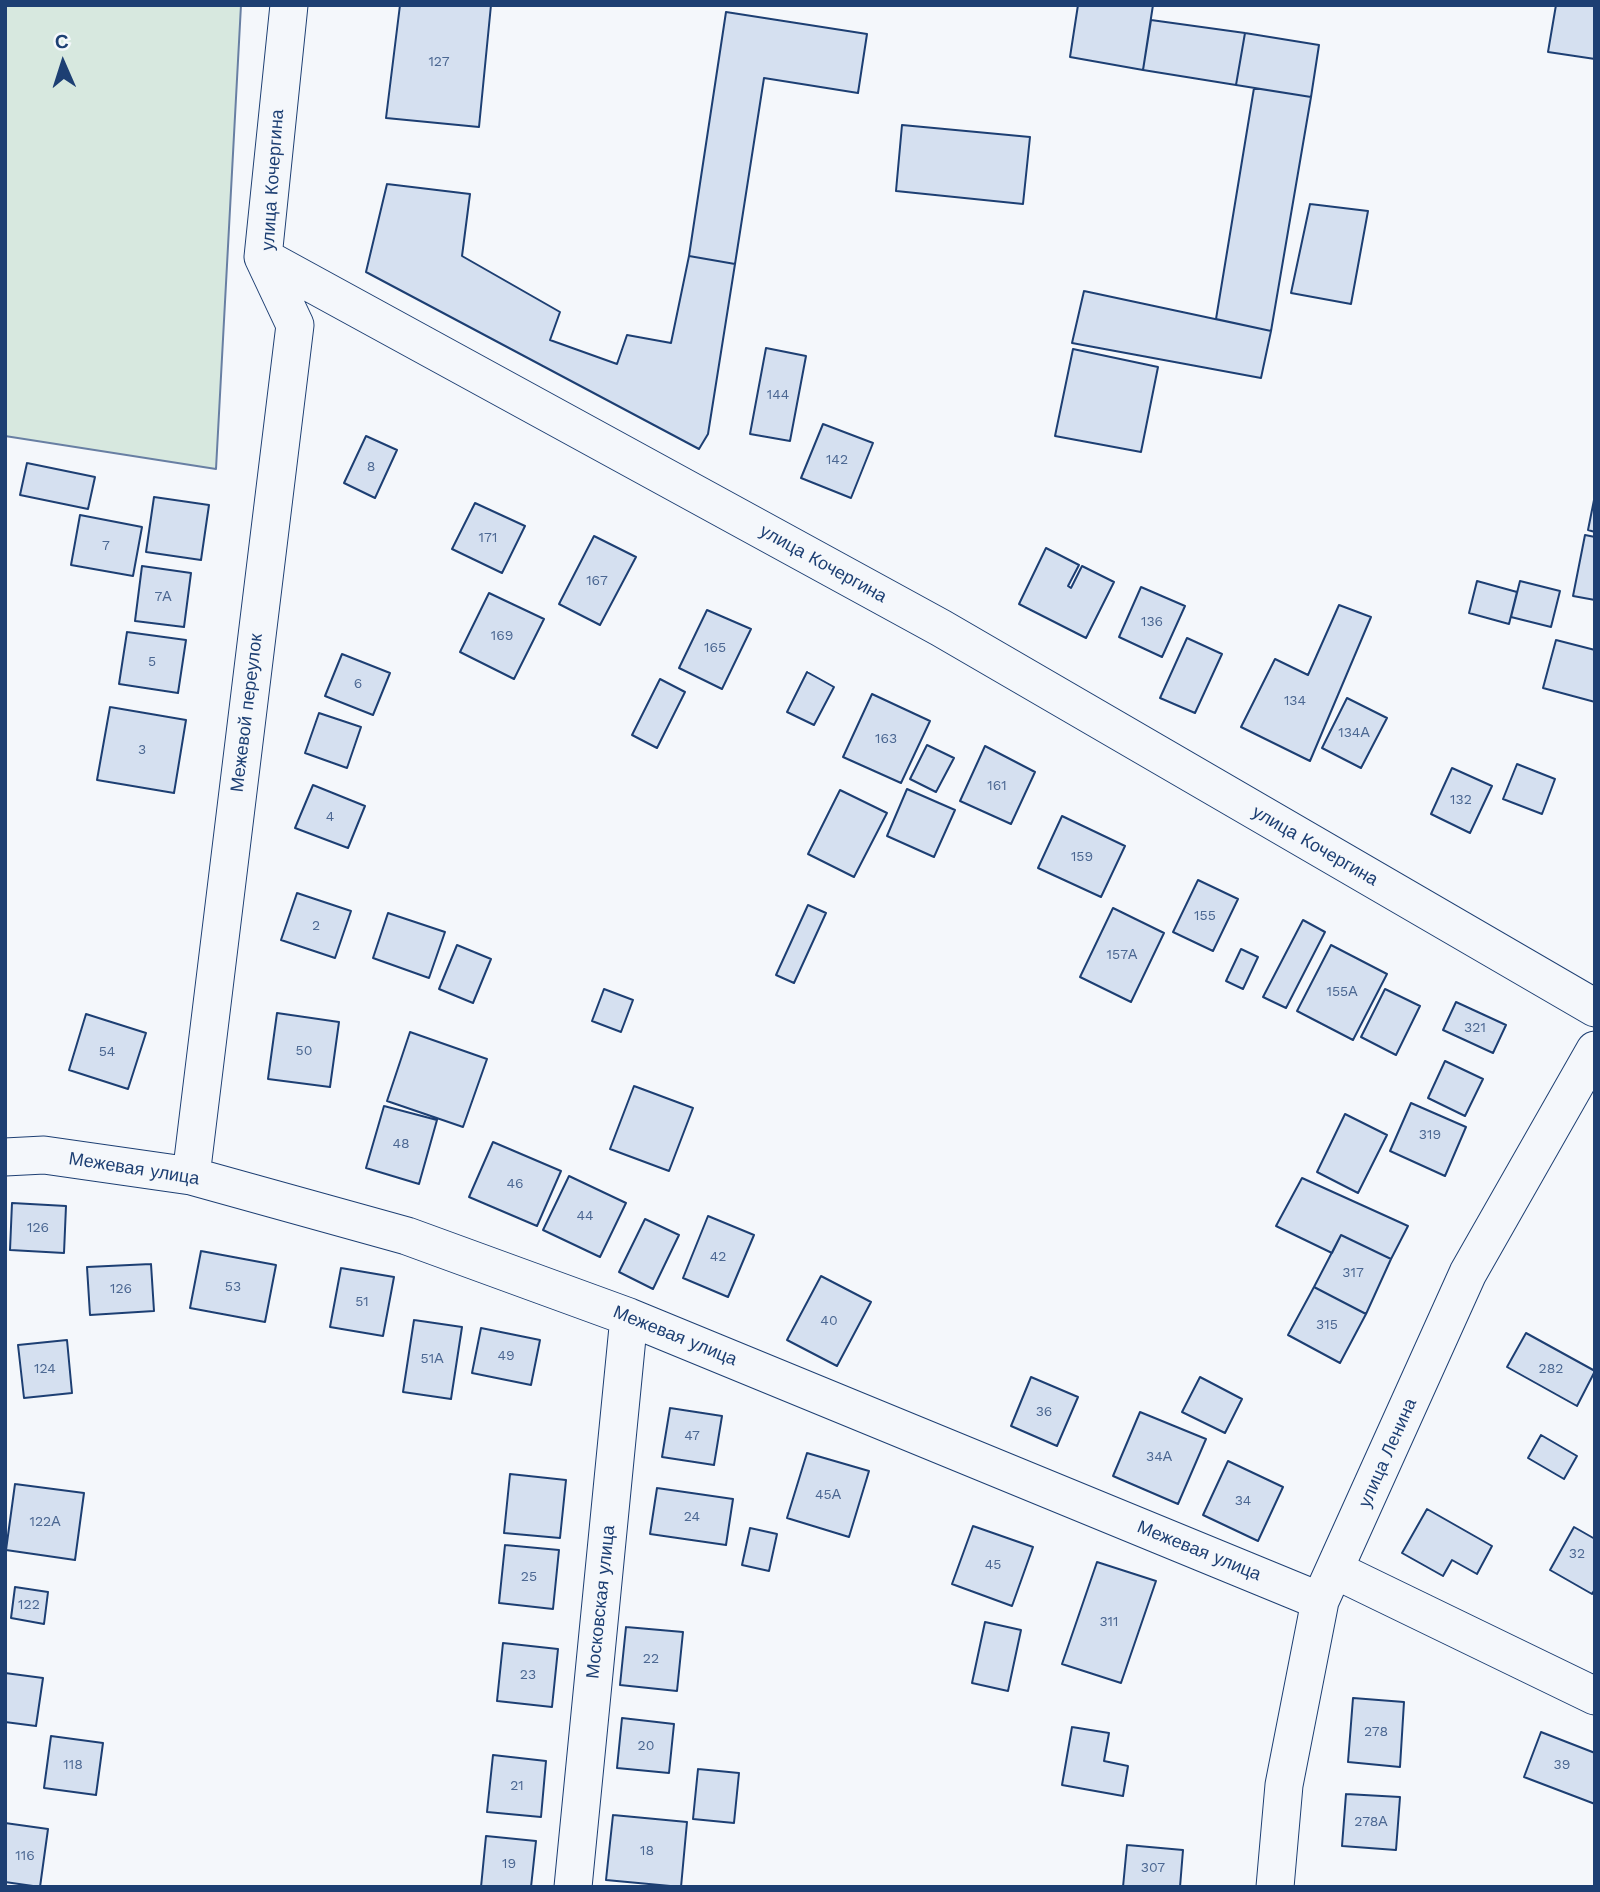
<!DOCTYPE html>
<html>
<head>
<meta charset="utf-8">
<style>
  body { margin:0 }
  #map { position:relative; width:1600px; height:1892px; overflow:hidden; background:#f4f7fb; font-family:"Work Sans",sans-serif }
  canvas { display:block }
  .frame { position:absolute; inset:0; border:7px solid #1d3f73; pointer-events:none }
  .north { position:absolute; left:28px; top:28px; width:70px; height:70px; -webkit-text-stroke:5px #f4f7fb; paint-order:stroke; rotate:357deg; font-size:19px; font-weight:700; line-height:28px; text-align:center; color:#1d3f73 }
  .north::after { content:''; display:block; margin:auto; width:24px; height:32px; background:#1d3f73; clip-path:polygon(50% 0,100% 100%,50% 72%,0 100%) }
</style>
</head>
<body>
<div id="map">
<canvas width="1600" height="1892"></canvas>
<div class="frame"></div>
<div class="north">С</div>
</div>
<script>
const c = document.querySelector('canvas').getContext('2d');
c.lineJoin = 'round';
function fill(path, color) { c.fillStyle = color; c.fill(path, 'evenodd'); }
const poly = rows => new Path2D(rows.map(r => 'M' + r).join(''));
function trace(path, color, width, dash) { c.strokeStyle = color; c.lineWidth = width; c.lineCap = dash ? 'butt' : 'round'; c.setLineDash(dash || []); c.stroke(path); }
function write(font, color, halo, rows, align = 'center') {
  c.font = font + ' "Work Sans",sans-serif'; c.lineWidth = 5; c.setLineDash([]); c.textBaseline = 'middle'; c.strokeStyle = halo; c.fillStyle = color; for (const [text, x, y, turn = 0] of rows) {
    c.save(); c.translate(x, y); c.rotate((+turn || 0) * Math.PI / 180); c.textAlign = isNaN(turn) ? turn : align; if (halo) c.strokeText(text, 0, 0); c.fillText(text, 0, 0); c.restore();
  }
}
const green = poly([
  [5,5,241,5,216,469,5,436,5,5]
]);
const building = poly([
  [400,5,491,5,479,127,386,118,400,5],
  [1078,5,1153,5,1143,70,1070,57,1078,5],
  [1556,5,1595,5,1595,59,1548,52,1556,5],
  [726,12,867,34,858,93,764,78,735,264,689,256,726,12],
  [1151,20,1245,33,1236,85,1143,70,1151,20],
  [1245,33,1319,45,1311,97,1236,85,1245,33],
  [1254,88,1311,97,1271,331,1216,319,1254,88],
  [902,125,1030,137,1023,204,896,191,902,125],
  [387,184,470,194,462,256,560,312,550,340,617,364,627,335,671,343,689,256,735,264,708,434,699,449,366,272,387,184],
  [1310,204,1368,211,1351,304,1291,293,1310,204],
  [1084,291,1271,331,1261,378,1072,343,1084,291],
  [766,348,806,356,790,441,750,434,766,348],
  [1073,349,1158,367,1141,452,1055,436,1073,349],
  [823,424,873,443,851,498,801,478,823,424],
  [366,436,397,450,375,498,344,483,366,436],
  [27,463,95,477,88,509,20,495,27,463],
  [1595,495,1595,532,1588,530,1595,495],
  [154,497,209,505,201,560,146,552,154,497],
  [475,503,525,526,502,573,452,549,475,503],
  [80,515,142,527,133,576,71,565,80,515],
  [1585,535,1595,537,1595,600,1573,596,1585,535],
  [594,536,636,557,600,625,559,604,594,536],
  [1046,548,1079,565,1068,586,1071,588,1082,566,1114,582,1086,638,1019,604,1046,548],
  [142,566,191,573,184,627,135,621,142,566],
  [1477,581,1517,592,1509,624,1469,613,1477,581],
  [1520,581,1560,591,1551,627,1511,617,1520,581],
  [1141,587,1185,606,1162,657,1119,637,1141,587],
  [489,593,544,619,514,679,460,652,489,593],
  [1339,605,1371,617,1310,761,1241,727,1275,659,1308,675,1339,605],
  [707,610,751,629,722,689,679,668,707,610],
  [127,632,186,640,178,693,119,684,127,632],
  [1187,638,1222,654,1195,713,1160,698,1187,638],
  [1556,640,1595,650,1595,702,1543,688,1556,640],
  [342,654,390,673,373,715,325,696,342,654],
  [807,672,834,687,814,725,787,712,807,672],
  [660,679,685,692,657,748,632,735,660,679],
  [872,694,930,721,901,783,843,757,872,694],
  [1347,698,1387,718,1361,768,1322,748,1347,698],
  [110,707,186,720,174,793,97,780,110,707],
  [319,713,361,727,347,768,305,753,319,713],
  [927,745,954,758,936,792,910,779,927,745],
  [985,746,1035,772,1011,824,960,801,985,746],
  [1517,764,1555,779,1542,814,1503,799,1517,764],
  [1452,768,1492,786,1470,833,1431,814,1452,768],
  [313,785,365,806,348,848,295,828,313,785],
  [907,789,955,810,934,857,887,836,907,789],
  [840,790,887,813,854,877,808,854,840,790],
  [1062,816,1125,846,1101,897,1038,868,1062,816],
  [1198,880,1238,899,1213,951,1173,932,1198,880],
  [297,893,351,911,335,958,281,940,297,893],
  [808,905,826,913,794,983,776,975,808,905],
  [1113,908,1164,933,1131,1002,1080,977,1113,908],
  [388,913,445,932,429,978,373,958,388,913],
  [1303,920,1325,932,1286,1008,1263,997,1303,920],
  [457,945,491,959,473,1003,439,989,457,945],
  [1331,945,1387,974,1353,1040,1297,1011,1331,945],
  [1241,949,1258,957,1243,989,1226,981,1241,949],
  [604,989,633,1000,621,1032,592,1021,604,989],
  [1385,989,1420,1006,1396,1055,1361,1037,1385,989],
  [1456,1002,1506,1025,1493,1053,1443,1030,1456,1002],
  [277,1013,339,1022,330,1087,268,1079,277,1013],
  [86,1014,146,1033,128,1089,69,1070,86,1014],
  [410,1032,487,1059,463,1127,387,1101,410,1032],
  [1445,1061,1483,1079,1465,1116,1428,1098,1445,1061],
  [634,1086,693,1108,669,1171,610,1149,634,1086],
  [1411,1103,1466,1127,1445,1176,1390,1151,1411,1103],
  [384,1106,437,1120,419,1184,366,1168,384,1106],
  [1345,1114,1387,1135,1358,1193,1317,1172,1345,1114],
  [493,1142,561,1171,537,1226,469,1197,493,1142],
  [569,1176,626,1203,600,1257,543,1230,569,1176],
  [1302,1178,1408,1226,1391,1259,1341,1235,1332,1253,1276,1226,1302,1178],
  [12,1203,66,1206,64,1253,10,1250,12,1203],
  [708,1216,754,1235,728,1297,683,1278,708,1216],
  [645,1219,679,1235,653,1289,619,1272,645,1219],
  [1341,1235,1391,1259,1366,1314,1314,1287,1341,1235],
  [201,1251,276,1265,265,1322,190,1308,201,1251],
  [151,1264,154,1311,90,1315,87,1267,151,1264],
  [341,1268,394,1277,383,1336,330,1327,341,1268],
  [821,1276,871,1302,837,1366,787,1340,821,1276],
  [1314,1287,1366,1314,1340,1363,1288,1335,1314,1287],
  [414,1320,462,1327,451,1399,403,1392,414,1320],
  [481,1328,540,1340,531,1385,472,1373,481,1328],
  [1526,1333,1595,1371,1577,1406,1507,1367,1526,1333],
  [67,1340,72,1393,24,1398,18,1345,67,1340],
  [1031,1377,1078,1397,1057,1446,1011,1426,1031,1377],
  [1200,1377,1242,1399,1225,1433,1182,1412,1200,1377],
  [670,1408,722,1416,714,1465,662,1457,670,1408],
  [1140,1412,1206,1439,1178,1504,1113,1476,1140,1412],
  [1541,1435,1577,1456,1564,1479,1528,1458,1541,1435],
  [807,1453,869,1471,849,1537,787,1518,807,1453],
  [1228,1461,1283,1487,1258,1541,1203,1515,1228,1461],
  [510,1474,566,1480,560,1538,504,1533,510,1474],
  [15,1484,84,1493,75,1560,6,1550,15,1484],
  [657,1488,733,1499,726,1545,650,1534,657,1488],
  [1427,1509,1492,1546,1477,1574,1452,1560,1443,1576,1402,1553,1427,1509],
  [973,1526,1033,1547,1012,1606,952,1584,973,1526],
  [1574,1527,1595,1539,1595,1589,1592,1594,1550,1570,1574,1527],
  [750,1528,777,1534,769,1571,742,1565,750,1528],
  [505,1545,559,1550,553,1609,499,1603,505,1545],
  [1097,1562,1156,1581,1121,1683,1062,1664,1097,1562],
  [15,1587,48,1592,44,1624,11,1618,15,1587],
  [985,1622,1021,1630,1008,1691,972,1683,985,1622],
  [626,1627,683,1632,677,1691,620,1685,626,1627],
  [503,1643,558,1649,552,1707,497,1701,503,1643],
  [5,1673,43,1678,36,1726,5,1722,5,1673],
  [1353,1698,1404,1702,1400,1767,1348,1762,1353,1698],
  [622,1718,674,1724,669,1773,617,1768,622,1718],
  [1072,1727,1109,1733,1104,1761,1128,1766,1123,1796,1062,1785,1072,1727],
  [1541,1732,1595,1753,1595,1804,1524,1777,1541,1732],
  [51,1736,103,1743,96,1795,44,1788,51,1736],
  [493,1755,546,1761,541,1817,487,1812,493,1755],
  [698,1769,739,1773,734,1823,693,1819,698,1769],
  [1346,1794,1400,1797,1396,1850,1342,1846,1346,1794],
  [613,1815,687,1822,681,1887,606,1880,613,1815],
  [5,1823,48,1829,40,1887,5,1882,5,1823],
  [486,1836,536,1841,531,1887,481,1887,486,1836],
  [1127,1845,1183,1850,1180,1887,1123,1887,1127,1845]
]);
const minor = poly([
  [289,5,263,257,941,628,1595,1008],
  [5,1157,44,1155,191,1176,407,1236,629,1317,1320,1601],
  [191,1176,295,325,263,257],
  [1335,1570,1595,1696],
  [573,1887,629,1317],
  [1275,1887,1284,1785,1320,1601,1468,1273,1595,1050]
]);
const numberNames = [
  ["127",439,62],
  ["144",778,395],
  ["142",837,460],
  ["8",371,467],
  ["171",488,538],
  ["7",106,546],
  ["167",597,581],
  ["7А",163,597],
  ["136",1152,622],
  ["169",502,636],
  ["165",715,648],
  ["5",152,662],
  ["6",358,684],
  ["134",1295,701],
  ["134А",1354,733],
  ["163",886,739],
  ["3",142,750],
  ["161",997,786],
  ["132",1461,800],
  ["4",330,817],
  ["159",1082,857],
  ["155",1205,916],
  ["2",316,926],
  ["157А",1122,955],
  ["155А",1342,992],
  ["321",1475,1028],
  ["50",304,1051],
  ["54",107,1052],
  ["319",1430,1135],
  ["48",401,1144],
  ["46",515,1184],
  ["44",585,1216],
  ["126",38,1228],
  ["42",718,1257],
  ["317",1353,1273],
  ["53",233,1287],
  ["126",121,1289],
  ["51",362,1302],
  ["40",829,1321],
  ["315",1327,1325],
  ["49",506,1356],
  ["51А",432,1359],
  ["124",45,1369],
  ["282",1551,1369],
  ["36",1044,1412],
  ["47",692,1436],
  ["34А",1159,1457],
  ["45А",828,1495],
  ["34",1243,1501],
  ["24",692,1517],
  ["122А",45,1522],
  ["32",1577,1554],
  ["45",993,1565],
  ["25",529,1577],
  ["122",29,1605],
  ["311",1109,1622],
  ["22",651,1659],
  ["23",528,1675],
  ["278",1376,1732],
  ["20",646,1746],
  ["118",73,1765],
  ["39",1562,1765],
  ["21",517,1786],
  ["278А",1371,1822],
  ["18",647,1851],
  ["116",25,1856],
  ["19",509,1864],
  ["307",1153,1868]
];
const streetNames = [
  ["улица Кочергина",273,180,-86],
  ["улица Кочергина",823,564,29],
  ["Межевой переулок",247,713,-83],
  ["улица Кочергина",1315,846,30],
  ["Межевая улица",134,1169,9],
  ["Межевая улица",675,1336,22],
  ["улица Ленина",1388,1453,-66],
  ["Межевая улица",1199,1551,22],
  ["Московская улица",601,1602,-84]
];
fill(green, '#d7e8df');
trace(green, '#687fa3', 2);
fill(building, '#d5e0f0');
trace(building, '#1d3f73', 2);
trace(minor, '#1d3f73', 39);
trace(minor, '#f4f7fb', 37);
write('14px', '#4b6792', null, numberNames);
write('18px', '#1d3f73', '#f4f7fb', streetNames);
</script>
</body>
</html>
